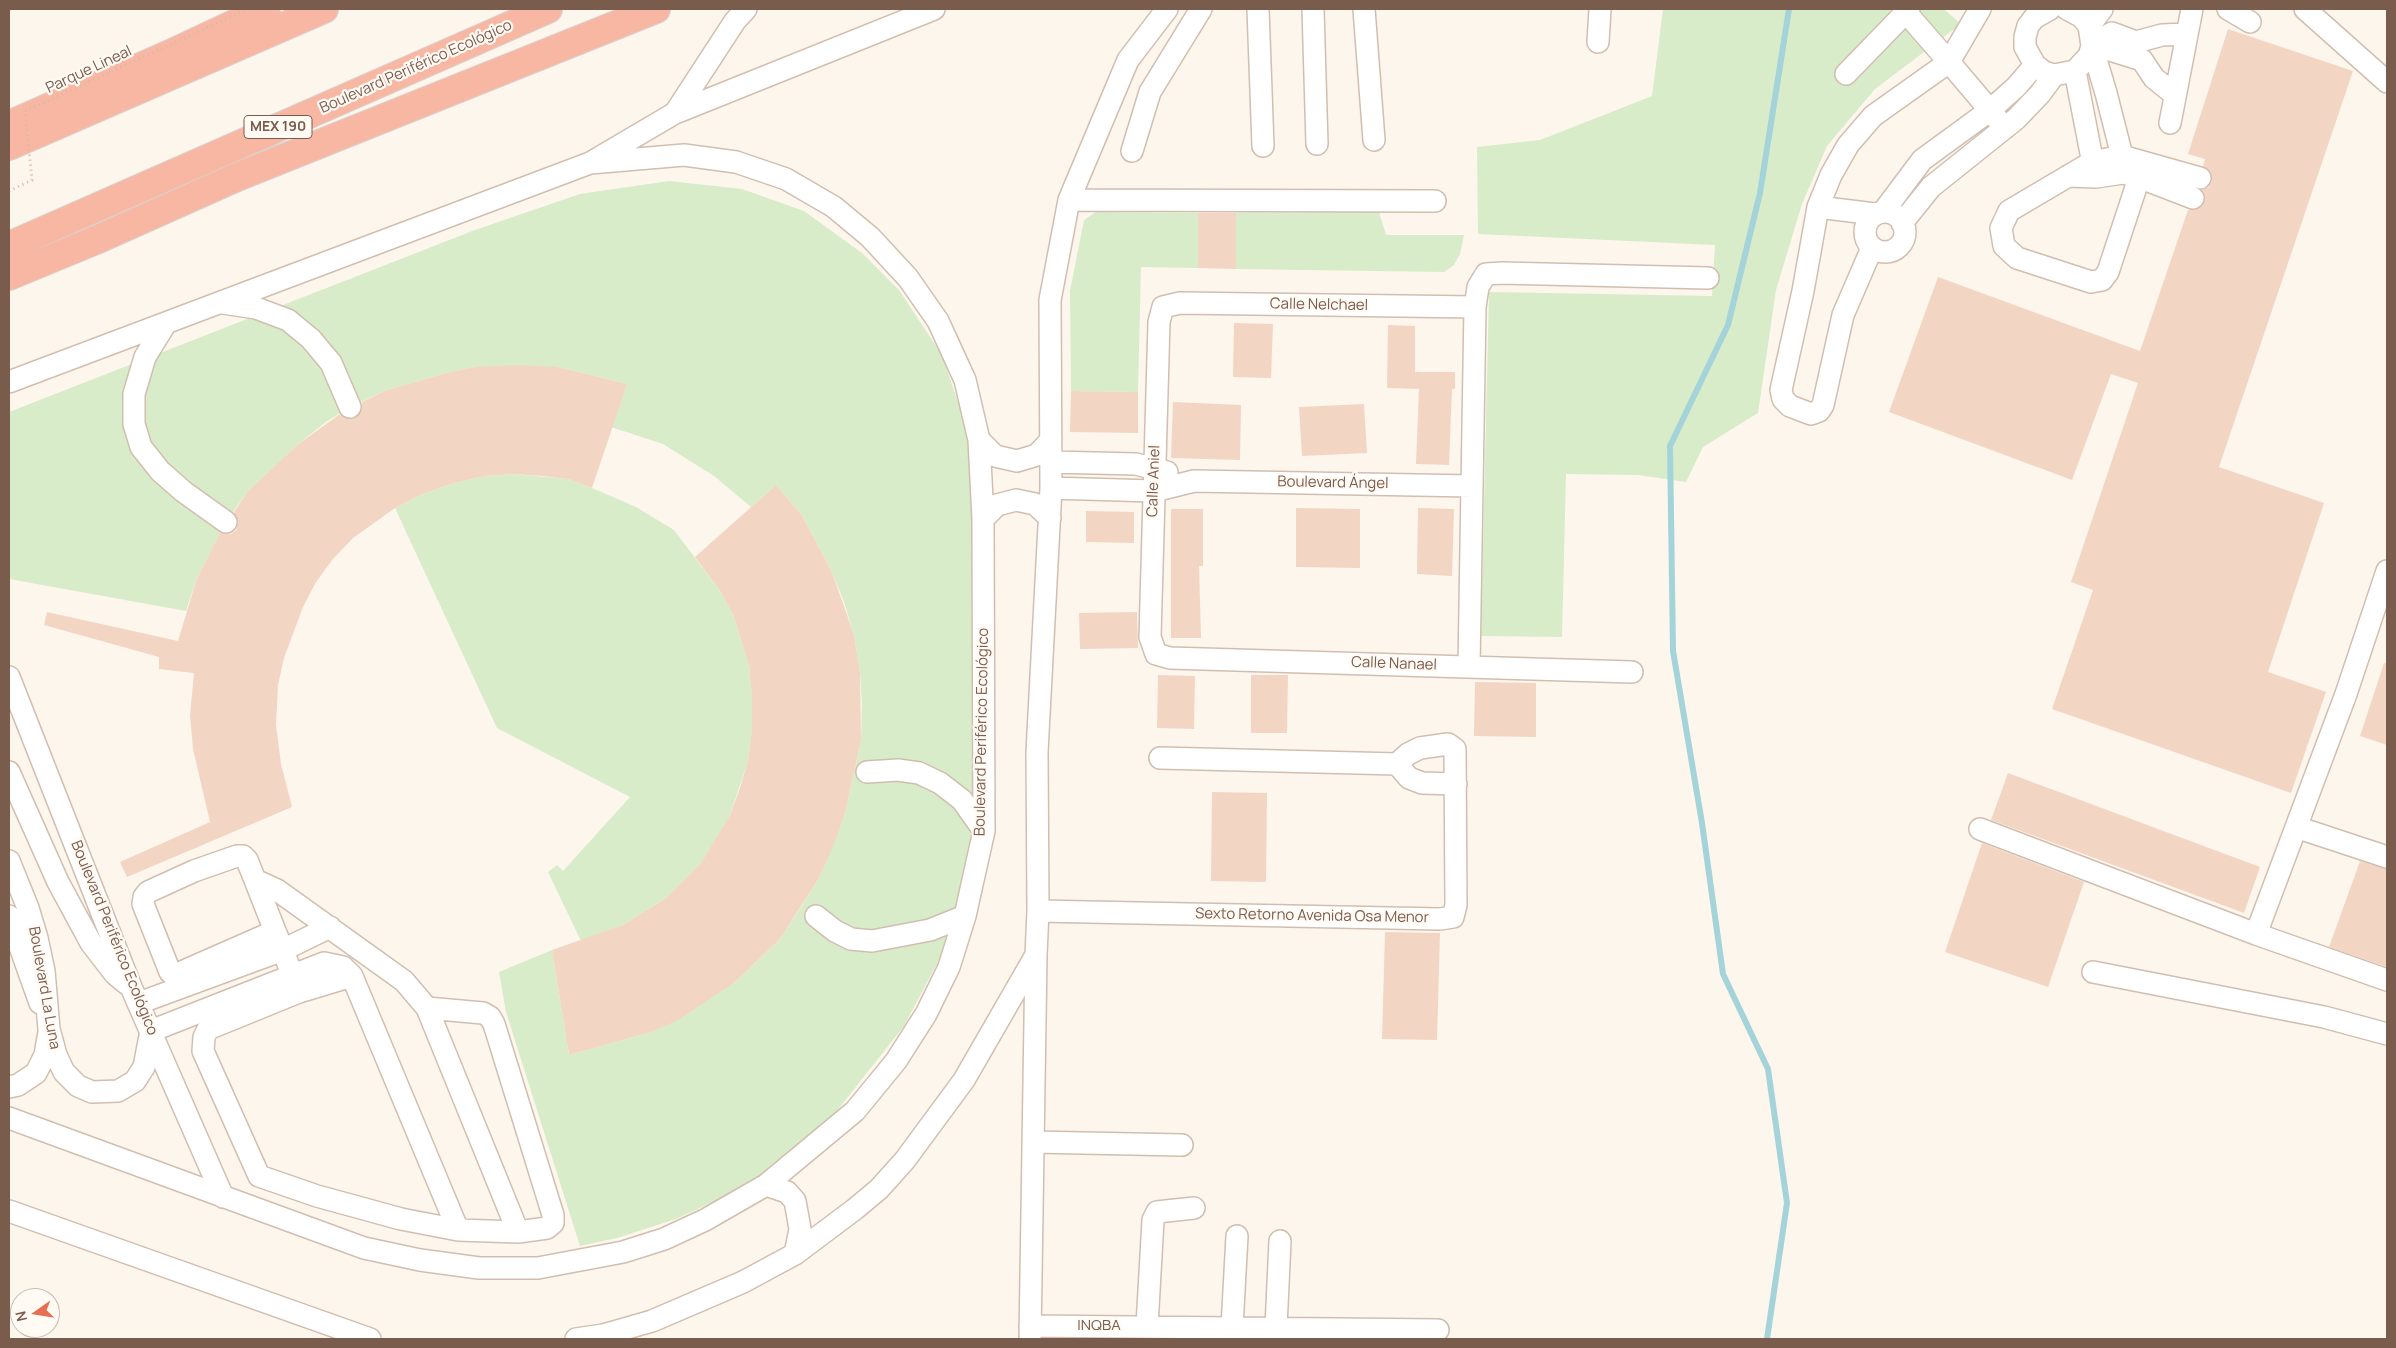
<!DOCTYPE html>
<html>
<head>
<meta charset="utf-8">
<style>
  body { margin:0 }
  #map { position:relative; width:2396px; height:1348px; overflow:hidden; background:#fdf6ec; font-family:Manrope,sans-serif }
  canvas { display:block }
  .frame { position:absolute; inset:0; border:10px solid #7a5c4d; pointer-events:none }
  .north { position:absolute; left:10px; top:1288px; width:50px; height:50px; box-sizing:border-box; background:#fffaf3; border:1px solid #cabbb1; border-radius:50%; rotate:257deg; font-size:14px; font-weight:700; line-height:20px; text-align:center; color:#7a5c4d }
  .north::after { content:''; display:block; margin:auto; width:18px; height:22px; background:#e76f51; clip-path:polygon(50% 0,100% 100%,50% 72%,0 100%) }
</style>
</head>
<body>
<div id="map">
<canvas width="2396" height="1348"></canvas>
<div class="frame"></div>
<div class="north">N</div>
</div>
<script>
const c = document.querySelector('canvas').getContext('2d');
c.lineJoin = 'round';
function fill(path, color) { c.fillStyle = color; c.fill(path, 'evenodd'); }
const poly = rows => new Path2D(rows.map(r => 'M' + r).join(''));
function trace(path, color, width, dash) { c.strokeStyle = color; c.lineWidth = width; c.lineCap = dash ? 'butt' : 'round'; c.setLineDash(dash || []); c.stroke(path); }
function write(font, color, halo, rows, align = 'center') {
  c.font = font + ' Manrope,sans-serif'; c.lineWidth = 4.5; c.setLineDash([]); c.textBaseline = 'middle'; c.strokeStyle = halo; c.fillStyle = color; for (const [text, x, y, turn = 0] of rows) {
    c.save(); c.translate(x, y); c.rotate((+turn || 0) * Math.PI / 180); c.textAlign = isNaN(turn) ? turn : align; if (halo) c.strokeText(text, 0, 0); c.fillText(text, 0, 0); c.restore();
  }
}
const green = poly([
  [1663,9,1944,9,1961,24,1875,89,1827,146,1802,204,1776,290,1758,413,1703,447,1686,482,1638,475,1566,474,1562,637,1481,636,1489,292,1712,296,1715,245,1478,234,1477,147,1540,140,1652,96],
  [669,181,742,189,804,211,862,253,899,290,942,355,970,438,977,618,977,799,966,887,943,952,904,1026,836,1112,754,1183,676,1219,617,1238,580,1246,506,1012,499,972,552,950,569,1055,651,1032,735,982,780,939,799,910,819,878,845,813,861,741,862,704,860,672,854,635,844,602,832,572,801,514,776,485,751,507,714,476,663,444,611,427,627,384,558,367,476,367,450,372,387,390,350,407,326,422,297,445,248,491,226,522,197,578,186,611,9,579,9,412,475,230,580,194],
  [1096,212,1198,213,1198,268,1141,267,1138,392,1071,391,1070,291,1084,220],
  [1379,212,1386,235,1464,235,1460,254,1454,265,1444,272,1236,269,1236,213],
  [513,474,568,479,592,488,636,507,674,530,721,592,734,617,749,666,752,696,752,729,748,761,730,815,716,839,701,863,666,898,623,925,581,941,548,872,557,865,563,871,630,797,497,728,395,508,423,494,454,483,485,476]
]);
const stream = poly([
  [1767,1339,1787,1203,1768,1069,1723,974,1702,823,1673,651,1670,446,1728,325,1760,193,1789,9]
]);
const building = poly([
  [2228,29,2353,71,2219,467,2324,503,2268,672,2326,692,2291,793,2052,709,2093,590,2071,582,2138,383,2111,374,2072,480,1889,412,1938,277,2140,351,2188,210,2195,210,2201,207,2205,197,2203,190,2209,187,2212,181,2209,170,2203,166,2205,159,2188,154],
  [1198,213,1236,213,1236,269,1198,268],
  [1234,323,1273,324,1271,378,1233,377],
  [1388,325,1415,326,1415,372,1455,372,1455,389,1452,389,1449,465,1416,464,1419,389,1387,388],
  [517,365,558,367,627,384,592,488,568,479,541,476,513,474,485,476,454,483,423,494,395,508,353,538,333,559,316,582,303,607,284,658,278,685,276,725,281,764,292,807,127,877,120,862,210,822,193,749,190,715,194,673,159,669,159,657,44,625,47,612,178,641,197,578,220,533,231,534,236,530,238,523,234,512,248,491,297,445,340,414,348,419,355,418,362,409,362,402,387,390,450,372,475,367],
  [1071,391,1138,392,1138,433,1070,432],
  [1173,402,1241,405,1240,460,1171,458],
  [1364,404,1367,453,1302,456,1299,407],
  [776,485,801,514,832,572,854,635,860,672,861,741,845,813,834,844,819,878,780,939,735,982,678,1020,651,1032,569,1055,552,950,623,925,666,898,701,863,730,815,739,791,748,761,752,729,752,696,749,666,734,617,721,592,695,557],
  [1296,508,1360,509,1360,568,1296,567],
  [1418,508,1454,509,1452,576,1417,574],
  [1171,509,1203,509,1203,566,1199,566,1201,638,1171,638],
  [1086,511,1134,512,1134,543,1086,542],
  [1137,612,1138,648,1080,649,1079,613],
  [2384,663,2387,664,2387,745,2360,736],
  [1158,675,1195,676,1194,729,1157,728],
  [1251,675,1288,675,1287,733,1251,733],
  [1475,682,1536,683,1536,737,1474,736],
  [2008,773,2260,867,2244,913,1991,820],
  [1212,792,1267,793,1266,882,1211,881],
  [1982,843,2084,882,2048,987,1945,952],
  [2360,861,2387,869,2387,967,2329,947],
  [1385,932,1440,933,1437,1040,1382,1039]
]);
const minor = poly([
  [1258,9,1263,146],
  [1313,9,1317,144],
  [1364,9,1374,140],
  [1903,9,1949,62,1980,9],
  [2050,9,2034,18,2028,26,2025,37,2025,47,2035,65,2044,72,2054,75,2075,71,2089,56,2092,46,2089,26,2082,17,2067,9],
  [2228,9,2250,22],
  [2305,9,2387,82],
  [2089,26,2102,9],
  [2092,37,2101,39,2112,33,2136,42,2162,35,2187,34],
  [2101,39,2107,49,2142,60,2154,78,2175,95],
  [1598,42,1600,9],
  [2092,46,2106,93,2122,156,2123,173],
  [2075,71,2095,174],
  [1846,74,1909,9],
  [675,113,735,21,746,9],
  [2170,123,2192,9],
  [1132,151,1150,92,1201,9],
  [2144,163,2108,272,2102,280,2091,282,2017,258,2004,246,2001,228,2009,211,2092,162,2122,156,2200,178],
  [2068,176,2096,177,2123,173,2141,178,2193,198],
  [1069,200,1435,201],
  [1818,207,1803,291,1781,390,1783,399,1790,406,1811,414,1819,411,1823,405,1843,315,1872,248],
  [1883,212,1922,160,1989,111,2016,87,2035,65],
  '1865 232a20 20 0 1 1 40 0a20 20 0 1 1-40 0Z',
  [1875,214,1818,207,1831,175,1848,145,1873,116,1949,62,2005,128],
  [1902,223,1931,187,2016,119,2040,94,2054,75],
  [223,303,256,308,288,320,311,339,331,363,350,407],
  [1475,307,1180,303,1163,307,1159,322,1150,637,1156,654,1170,658,1632,672],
  [166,323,145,357,134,394,134,424,141,447,160,471,184,492,226,522],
  [9,382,590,163,675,113,934,9],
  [979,440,995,456,1017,461,1037,455,1051,440],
  [1051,462,1136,464,1167,472],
  [1051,488,1154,491,1194,481,1472,486],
  [983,519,997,505,1016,500,1035,504,1050,518],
  [1469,666,1475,307,1478,287,1486,274,1502,273,1708,278],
  [9,677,131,987,223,1197],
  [1160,758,1397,764,1409,778,1422,783,1456,784],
  [9,772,58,882,91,943,115,974,127,984],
  [867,772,898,770,919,773,940,783,962,800,984,831],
  [2296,827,2387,857],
  [1980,829,2256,934,2346,694,2387,571],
  [9,861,28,908,37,938,44,971,49,1029,56,1055,64,1072,78,1086,92,1092,118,1091,135,1081,144,1067,151,1031,324,963,343,967,352,976,458,1230],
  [255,880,277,890,404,981,427,1008,518,1232],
  [1038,911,1440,919,1453,917,1456,905,1455,749,1448,744,1420,748,1408,754,1397,764],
  [9,916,40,1003],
  [816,916,835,931,851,939,872,941,930,930,965,916],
  [275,931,177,974,173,974,170,972,143,904,144,897,148,892,194,871,237,856,243,856,247,860,255,880,275,931,283,950,296,986],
  [2256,934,2387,980],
  [2093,972,2324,1017,2387,1034],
  [352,976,299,992,208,1029,204,1037,203,1051,259,1176,317,1196,401,1219,458,1230,518,1232,547,1228,553,1223,553,1215,494,1024,490,1017,483,1013,427,1008],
  [139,1003,283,950,330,927],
  [9,1087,18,1085,36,1073,45,1055,49,1032],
  [9,1118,364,1248,420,1260,479,1268,538,1268,623,1252,664,1239,705,1220,766,1185,855,1111,896,1061,926,1014,949,967,965,916,984,831,983,519,979,440,965,380,938,321,908,278,870,237,834,207,786,179,736,162,684,155,590,163],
  [1033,1142,1182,1145],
  [766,1185,787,1192,795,1201,800,1229,795,1254],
  [9,1211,370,1339],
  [1030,1326,1438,1330],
  [1147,1326,1153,1220,1157,1212,1194,1208],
  [1232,1327,1237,1236],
  [1276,1327,1280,1241],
  [576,1339,603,1335,652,1321,743,1282,795,1254,855,1209,879,1189,905,1160,964,1080,1036,955,1038,911,1037,752,1051,488,1050,300,1069,200,1128,60,1167,9],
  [1030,1339,1036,957]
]);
const highway = poly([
  [9,125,170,54,266,9],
  [9,146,324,9],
  [9,246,548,9],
  [9,276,96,240,237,177,656,9]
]);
const pathBridge = poly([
  [9,191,32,180,25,111,248,9]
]);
const shields = [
  [278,127,68]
];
const shieldNames = [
  ["MEX 190",278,127]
];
const streetNames = [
  ["Boulevard Periférico Ecológico",416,67,-24],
  ["Parque Lineal",89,70,-25],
  ["Calle Nelchael",1319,305,1],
  ["Calle Aniel",1154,481,-88],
  ["Boulevard Ángel",1333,483,1],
  ["Calle Nanael",1394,664,2],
  ["Boulevard Periférico Ecológico",982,732,-89],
  ["Sexto Retorno Avenida Osa Menor",1312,916,1],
  ["Boulevard Periférico Ecológico",114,938,68],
  ["Boulevard La Luna",44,988,80],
  ["INQBA",1099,1326]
];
fill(green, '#d8ecc9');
trace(stream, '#a5d3da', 6);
fill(building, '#f3d5c3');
trace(minor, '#d1beb0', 24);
trace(highway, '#dad1cd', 30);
trace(minor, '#fff', 21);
trace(highway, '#f7b7a3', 28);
trace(pathBridge, '#d9b8a5', 3, [1, 4]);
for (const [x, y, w] of shields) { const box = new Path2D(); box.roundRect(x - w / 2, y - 11.5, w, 23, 4); c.fillStyle = '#fffaf3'; c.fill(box); trace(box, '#7a5c4d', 1); }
write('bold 14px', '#7a5c4d', null, shieldNames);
write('15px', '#7a5c4d', '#fffaf3', streetNames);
</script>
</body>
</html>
